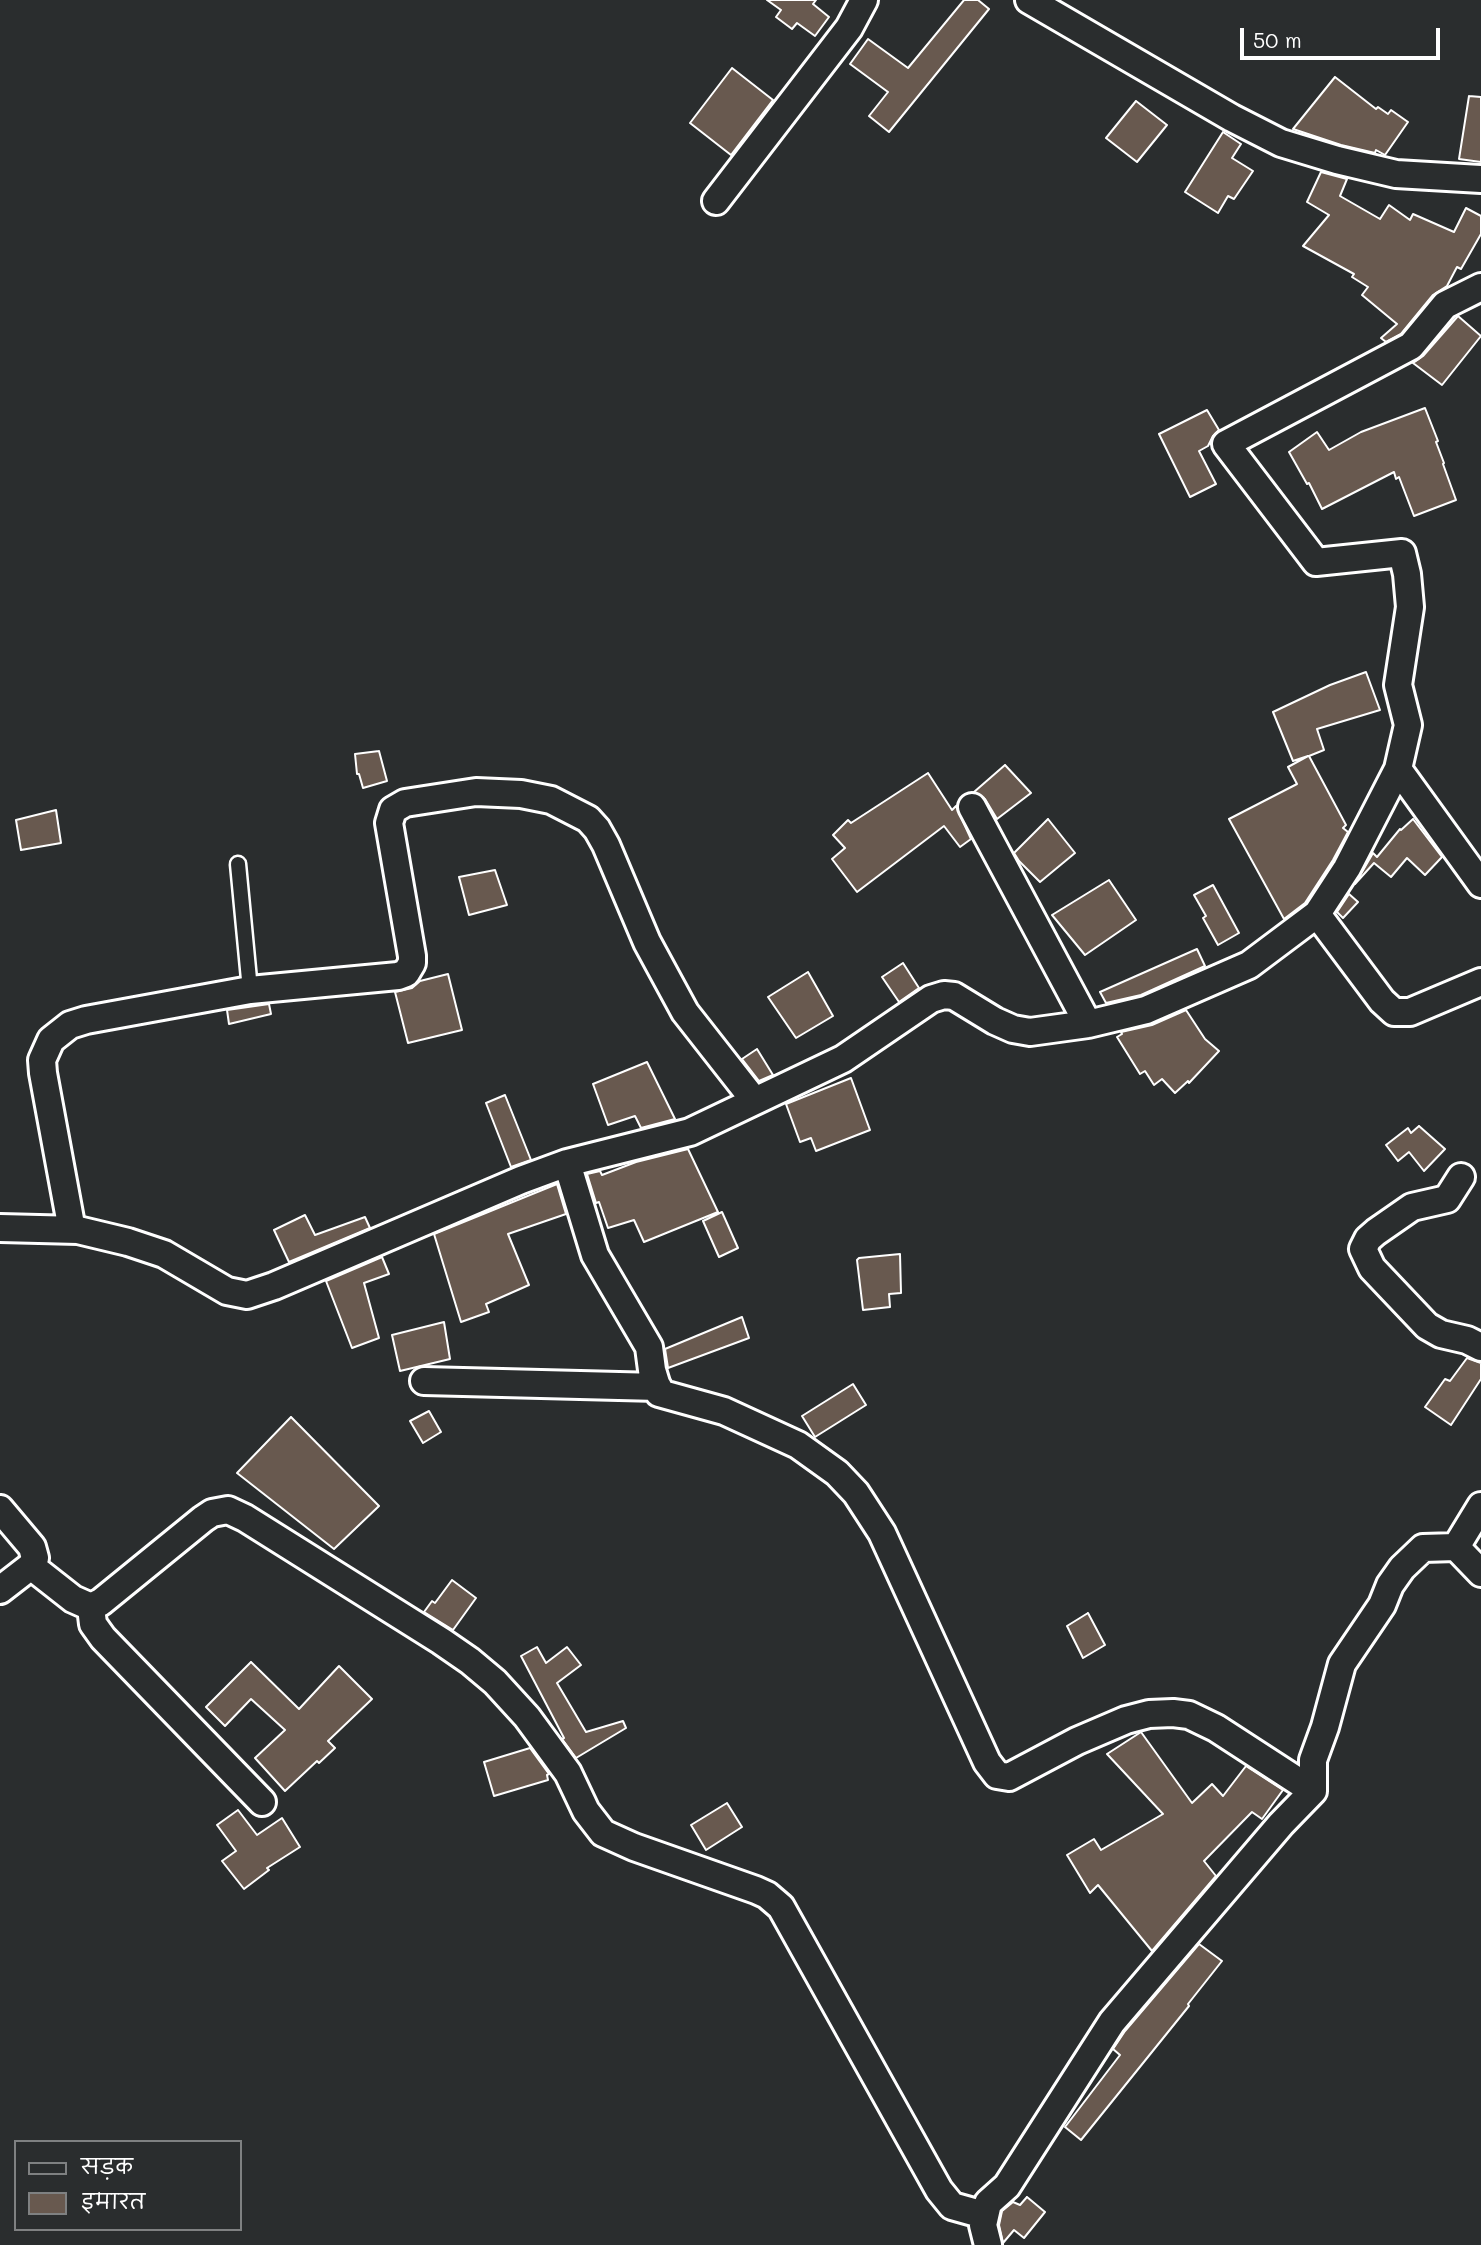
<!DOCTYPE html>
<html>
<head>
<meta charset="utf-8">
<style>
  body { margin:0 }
  #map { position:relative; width:1481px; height:2245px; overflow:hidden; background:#2a2d2e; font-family:Mali,"Playpen Sans Deva",sans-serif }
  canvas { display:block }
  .legend { position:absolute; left:14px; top:2140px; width:228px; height:91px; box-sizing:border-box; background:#2a2d2e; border:2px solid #7f8182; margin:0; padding:9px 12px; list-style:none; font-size:21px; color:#fff }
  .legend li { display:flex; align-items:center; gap:14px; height:35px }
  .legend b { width:35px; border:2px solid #7f8182 }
  .scale { position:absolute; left:1240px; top:28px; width:200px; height:32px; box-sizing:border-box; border:4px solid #fff; border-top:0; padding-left:9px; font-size:21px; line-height:24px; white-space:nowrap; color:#fff; -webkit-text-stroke:5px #2a2d2e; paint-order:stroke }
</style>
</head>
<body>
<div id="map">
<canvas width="1481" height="2245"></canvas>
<ul class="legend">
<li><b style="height:9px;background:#2a2d2e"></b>सड़क</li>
<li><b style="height:19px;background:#68594f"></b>इमारत</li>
</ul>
<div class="scale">50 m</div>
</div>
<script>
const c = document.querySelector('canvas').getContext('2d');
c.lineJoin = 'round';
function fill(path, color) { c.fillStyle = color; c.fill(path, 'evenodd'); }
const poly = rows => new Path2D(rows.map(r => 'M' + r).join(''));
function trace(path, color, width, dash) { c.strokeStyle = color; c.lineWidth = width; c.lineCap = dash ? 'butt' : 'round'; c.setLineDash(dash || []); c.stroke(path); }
const building = poly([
  [767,0,816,0,813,4,829,17,815,36,797,23,792,29,776,17,781,10,767,0],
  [964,0,978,0,989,9,889,132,869,116,888,92,850,64,868,39,908,68,964,0],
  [732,68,773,100,731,155,690,123,732,68],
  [1335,77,1376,109,1378,107,1388,114,1391,110,1408,122,1385,155,1376,150,1375,153,1341,145,1293,129,1335,77],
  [1469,96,1481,97,1481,162,1459,159,1469,96],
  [1136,101,1167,125,1137,162,1106,138,1136,101],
  [1223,132,1241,144,1232,158,1253,171,1234,199,1228,196,1218,213,1185,192,1223,132],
  [1321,172,1347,179,1340,196,1380,219,1389,205,1410,220,1413,214,1454,232,1466,208,1481,216,1481,234,1461,269,1457,267,1447,286,1433,295,1401,334,1386,342,1381,338,1397,324,1362,295,1368,287,1352,277,1354,274,1303,246,1329,215,1307,202,1321,172],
  [1458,316,1481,336,1442,385,1413,363,1423,356,1458,316],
  [1425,408,1438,441,1436,442,1444,463,1443,464,1456,500,1414,516,1399,477,1396,479,1394,472,1322,509,1309,483,1307,484,1289,452,1317,432,1329,450,1361,432,1425,408],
  [1207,410,1219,430,1213,436,1208,446,1199,451,1216,484,1190,497,1159,434,1207,410],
  [1366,672,1380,710,1317,729,1324,750,1309,756,1346,825,1343,828,1348,832,1333,860,1305,903,1284,919,1229,819,1297,784,1288,767,1308,756,1293,761,1273,712,1330,685,1366,672],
  [379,751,387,781,363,788,359,774,357,774,355,754,379,751],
  [1005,765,1031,793,997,819,985,799,974,792,1005,765],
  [928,773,952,810,956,806,971,839,960,847,944,826,857,892,832,859,845,848,833,835,848,820,851,823,928,773],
  [56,810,61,843,21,850,16,820,56,810],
  [1048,819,1075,853,1040,882,1019,861,1014,853,1048,819],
  [1413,819,1442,857,1425,875,1407,858,1391,877,1374,863,1355,884,1373,853,1377,857,1400,829,1401,830,1413,819],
  [495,870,507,905,469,915,459,877,495,870],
  [1109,880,1136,920,1085,955,1052,915,1109,880],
  [1213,885,1239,933,1218,945,1203,918,1206,916,1194,895,1213,885],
  [1349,894,1358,902,1343,918,1337,912,1349,894],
  [1197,949,1205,966,1141,995,1106,1003,1100,992,1197,949],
  [903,963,919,988,899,1002,882,977,903,963],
  [808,972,833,1016,796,1038,768,997,808,972],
  [448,974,462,1030,408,1043,395,992,412,988,420,981,448,974],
  [269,1004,271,1014,229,1024,227,1010,269,1004],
  [1186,1010,1205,1039,1219,1051,1189,1083,1188,1081,1175,1093,1162,1079,1154,1085,1145,1071,1140,1074,1117,1037,1122,1034,1121,1032,1152,1025,1186,1010],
  [757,1049,773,1075,759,1081,742,1059,757,1049],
  [647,1062,675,1119,641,1128,635,1116,608,1125,593,1084,647,1062],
  [851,1078,870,1130,816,1151,811,1138,800,1142,786,1104,851,1078],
  [505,1095,531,1160,511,1167,486,1103,505,1095],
  [1419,1126,1445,1149,1424,1171,1409,1152,1398,1161,1386,1145,1408,1128,1411,1133,1419,1126],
  [688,1149,718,1212,644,1242,634,1220,608,1228,599,1202,596,1203,587,1174,600,1171,602,1175,636,1162,688,1149],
  [557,1184,566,1214,508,1234,529,1285,486,1304,489,1312,461,1322,434,1234,557,1184],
  [722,1212,738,1248,719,1257,703,1221,722,1212],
  [305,1215,315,1235,365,1217,370,1228,289,1262,274,1230,305,1215],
  [900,1254,901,1293,889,1294,890,1307,863,1310,857,1260,859,1258,900,1254],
  [382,1257,389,1274,364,1283,379,1338,352,1348,326,1281,382,1257],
  [742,1317,749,1338,668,1368,665,1349,742,1317],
  [444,1322,450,1359,400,1371,392,1335,444,1322],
  [1467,1358,1481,1363,1481,1379,1451,1425,1425,1407,1445,1379,1450,1381,1467,1358],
  [853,1384,866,1405,815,1437,802,1416,853,1384],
  [429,1411,441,1432,423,1443,410,1421,429,1411],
  [291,1417,379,1506,334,1549,237,1473,291,1417],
  [452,1580,476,1598,453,1630,424,1612,432,1601,435,1603,452,1580],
  [1088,1613,1105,1645,1083,1658,1067,1626,1088,1613],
  [537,1647,546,1663,567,1647,581,1665,557,1683,586,1732,623,1721,626,1728,576,1758,562,1739,564,1738,521,1656,537,1647],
  [251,1662,299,1709,339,1666,372,1699,328,1741,335,1748,319,1763,317,1761,285,1791,255,1758,285,1730,251,1699,225,1726,206,1707,251,1662],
  [1141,1732,1192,1803,1212,1784,1223,1796,1246,1766,1283,1790,1262,1819,1252,1812,1204,1861,1216,1876,1152,1951,1098,1885,1090,1893,1067,1855,1094,1839,1101,1850,1163,1814,1107,1754,1141,1732],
  [530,1748,549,1774,547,1775,548,1780,494,1796,484,1762,530,1748],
  [727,1803,742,1827,706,1850,691,1825,727,1803],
  [238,1810,257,1835,282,1818,300,1847,267,1868,269,1870,244,1889,222,1861,236,1851,217,1825,238,1810],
  [1199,1944,1222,1961,1188,2004,1189,2006,1081,2140,1065,2127,1120,2055,1113,2049,1125,2031,1199,1944],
  [1027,2197,1045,2212,1024,2238,1014,2230,1003,2243,999,2225,1002,2211,1013,2202,1020,2205,1027,2197]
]);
const lane = poly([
  [238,864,250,990]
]);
const street = poly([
  [1029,0,1232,118,1281,143,1337,160,1396,174,1481,179],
  [716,201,849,28,864,0],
  [1398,769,1481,884],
  [972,807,1088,1024],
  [1317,914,1382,1001,1394,1012,1410,1012,1481,982],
  [567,1163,595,1255,649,1347,652,1370,659,1393,724,1411,798,1445,837,1473,856,1493,882,1533,987,1762,997,1775,1009,1777,1077,1741,1126,1720,1149,1714,1173,1713,1189,1715,1216,1728,1313,1791],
  [1461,1177,1447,1199,1412,1207,1376,1232,1368,1239,1363,1249,1372,1268,1427,1326,1441,1334,1467,1340,1481,1347],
  [0,1228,78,1230,128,1242,164,1254,227,1291,247,1295,274,1286,521,1180,567,1163,690,1132,843,1059,931,999,944,995,954,996,995,1021,1013,1029,1030,1032,1088,1024,1146,1010,1249,965,1317,914,1347,868,1398,769,1408,725,1398,685,1410,607,1407,574,1402,553,1316,562,1226,444,1411,346,1445,305,1481,287],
  [72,1230,43,1073,42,1060,51,1040,70,1025,86,1020,250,990,398,976,406,973,412,963,412,956,389,823,393,810,405,803,476,792,521,794,551,800,588,819,597,829,606,845,647,942,685,1012,754,1100],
  [424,1381,658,1387],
  [0,1509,32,1547,35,1558,31,1566,0,1590],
  [1456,1547,1481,1573],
  [31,1566,73,1599,91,1607,101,1602,203,1519,212,1513,228,1510,245,1518,441,1641,470,1661,495,1682,527,1717,568,1773,586,1811,603,1833,634,1847,756,1890,767,1895,781,1907,939,2190,952,2206,984,2215],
  [91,1607,93,1624,103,1638,262,1802],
  [988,2245,983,2225,988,2203,1007,2186,1112,2022,1281,1824,1313,1791,1313,1760,1325,1727,1342,1664,1382,1605,1390,1585,1402,1568,1423,1548,1456,1547,1481,1506]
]);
fill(building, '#68594f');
trace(building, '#fff', 2);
trace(lane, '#fff', 19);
trace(street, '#fff', 32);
trace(lane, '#2a2d2e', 14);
trace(street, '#2a2d2e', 26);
</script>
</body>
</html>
